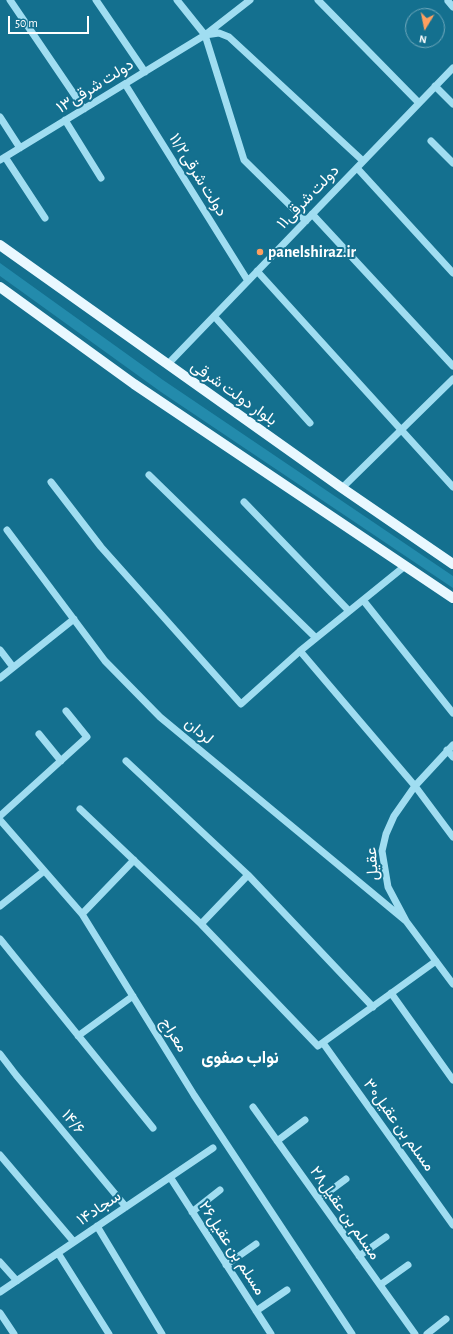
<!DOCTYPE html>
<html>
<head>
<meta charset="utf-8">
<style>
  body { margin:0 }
  #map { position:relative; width:453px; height:1334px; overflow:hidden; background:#14708f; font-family:"Alegreya Sans",sans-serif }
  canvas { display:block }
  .north { position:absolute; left:405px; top:8px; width:40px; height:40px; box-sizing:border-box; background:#14708f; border:1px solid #72a9bc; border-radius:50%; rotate:190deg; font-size:11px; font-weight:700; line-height:16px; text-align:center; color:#fff }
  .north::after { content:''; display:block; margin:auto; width:14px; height:18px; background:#ff9f5f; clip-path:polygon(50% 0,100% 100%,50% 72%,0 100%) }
  .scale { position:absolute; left:8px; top:16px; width:81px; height:18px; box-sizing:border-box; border:2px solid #fff; border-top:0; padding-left:5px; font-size:12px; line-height:14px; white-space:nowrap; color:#fff; -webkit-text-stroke:3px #14708f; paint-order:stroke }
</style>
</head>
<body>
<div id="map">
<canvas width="453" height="1334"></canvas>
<div class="north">N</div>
<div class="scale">50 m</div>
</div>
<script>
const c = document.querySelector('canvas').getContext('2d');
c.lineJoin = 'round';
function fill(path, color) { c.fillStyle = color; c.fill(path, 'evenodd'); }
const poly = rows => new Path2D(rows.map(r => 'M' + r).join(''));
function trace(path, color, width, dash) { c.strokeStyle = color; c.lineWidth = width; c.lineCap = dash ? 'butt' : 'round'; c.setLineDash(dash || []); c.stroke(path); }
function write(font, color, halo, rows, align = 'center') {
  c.font = font + ' "Alegreya Sans",Vazirmatn,sans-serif'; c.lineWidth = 4; c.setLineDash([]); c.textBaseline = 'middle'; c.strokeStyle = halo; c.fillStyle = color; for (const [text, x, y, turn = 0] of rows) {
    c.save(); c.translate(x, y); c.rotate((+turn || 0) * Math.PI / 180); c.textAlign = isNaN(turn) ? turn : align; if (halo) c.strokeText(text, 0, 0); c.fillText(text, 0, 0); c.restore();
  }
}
const green = poly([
  [0,263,163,380,453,576,453,588,161,392,0,276]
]);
const minor = poly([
  [10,0,84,109],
  [96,0,145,72],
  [177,0,205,35,244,160,306,221],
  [318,0,419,103],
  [448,1,453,7],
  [205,35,219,33,229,37,363,161],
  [125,84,248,281],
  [435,86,453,104],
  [0,117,20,148],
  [65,120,101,178],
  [431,141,453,163],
  [5,157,45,218],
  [0,160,205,35,250,0],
  [357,168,453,273],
  [312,214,453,366],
  [257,271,453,487],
  [214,316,310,423],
  [168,364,453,68],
  [149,475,316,638],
  [51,482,101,547,241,704,300,651,405,566],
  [342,488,453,379],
  [244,502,349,611],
  [7,530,105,661,160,717,406,921],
  [363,600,453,713],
  [0,650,13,667],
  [300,651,415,786,453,837],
  [0,678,74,619],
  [39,734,61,761],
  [453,745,415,786,394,816,386,834,382,851,388,887,406,921,453,984],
  [447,750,453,757],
  [126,761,248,875,373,1007],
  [80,809,201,924,318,1046,436,961],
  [0,816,87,737,66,711],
  [0,820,82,914,194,1095,352,1334],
  [0,906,44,871],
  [82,914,134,860],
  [201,924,248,875],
  [0,939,153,1128],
  [391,993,453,1080],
  [78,1036,133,996],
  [323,1043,453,1225],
  [0,1054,16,1075,126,1207],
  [253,1107,415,1334],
  [277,1141,305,1120],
  [0,1155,74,1242],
  [170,1177,271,1334],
  [319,1199,346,1179],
  [192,1212,220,1190],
  [97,1226,162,1334],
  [58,1253,109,1334],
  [359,1256,386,1237],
  [0,1262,17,1281],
  [226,1265,256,1244],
  [380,1285,408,1265],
  [0,1292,213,1148],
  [256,1311,287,1290],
  [0,1313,14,1334],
  [427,1334,446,1319]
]);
const major = poly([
  [0,245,342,488,453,564],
  [0,287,134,384,453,598]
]);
const markers = [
  [260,252,4,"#ff9f5f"]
];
const streetNames = [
  ["۱۳دولت شرقی",95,86,-32],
  ["۱۱/۲دولت شرقی",198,175,58],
  ["۱۱دولت شرقی",308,197,-46],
  ["بلوار دولت شرقی",234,393,35],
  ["لردان",199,731,40],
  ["عقیل",372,864,-94],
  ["معراج",174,1035,58],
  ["۱۴/۶",73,1122,50],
  ["مسلم بن عقیل۳۰",399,1125,54],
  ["۱۴سجاد",99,1208,-34],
  ["مسلم بن عقیل۲۸",345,1213,55],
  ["مسلم بن عقیل۲۶",232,1248,57]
];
const poiNames = [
  ["panelshiraz.ir",268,252]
];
const neighbourhoodNames = [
  ["نواب صفوی",240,1058]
];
fill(green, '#238bac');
trace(minor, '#a0ddf1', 7);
trace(major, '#e9f8ff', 10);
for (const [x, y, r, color] of markers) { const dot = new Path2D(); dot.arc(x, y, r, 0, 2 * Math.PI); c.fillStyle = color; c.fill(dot); trace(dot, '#14708f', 1.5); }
write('16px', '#fff', '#14708f', streetNames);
write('bold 16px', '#fff', '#14708f', poiNames, 'left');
write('bold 17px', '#fff', '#14708f', neighbourhoodNames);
</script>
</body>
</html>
